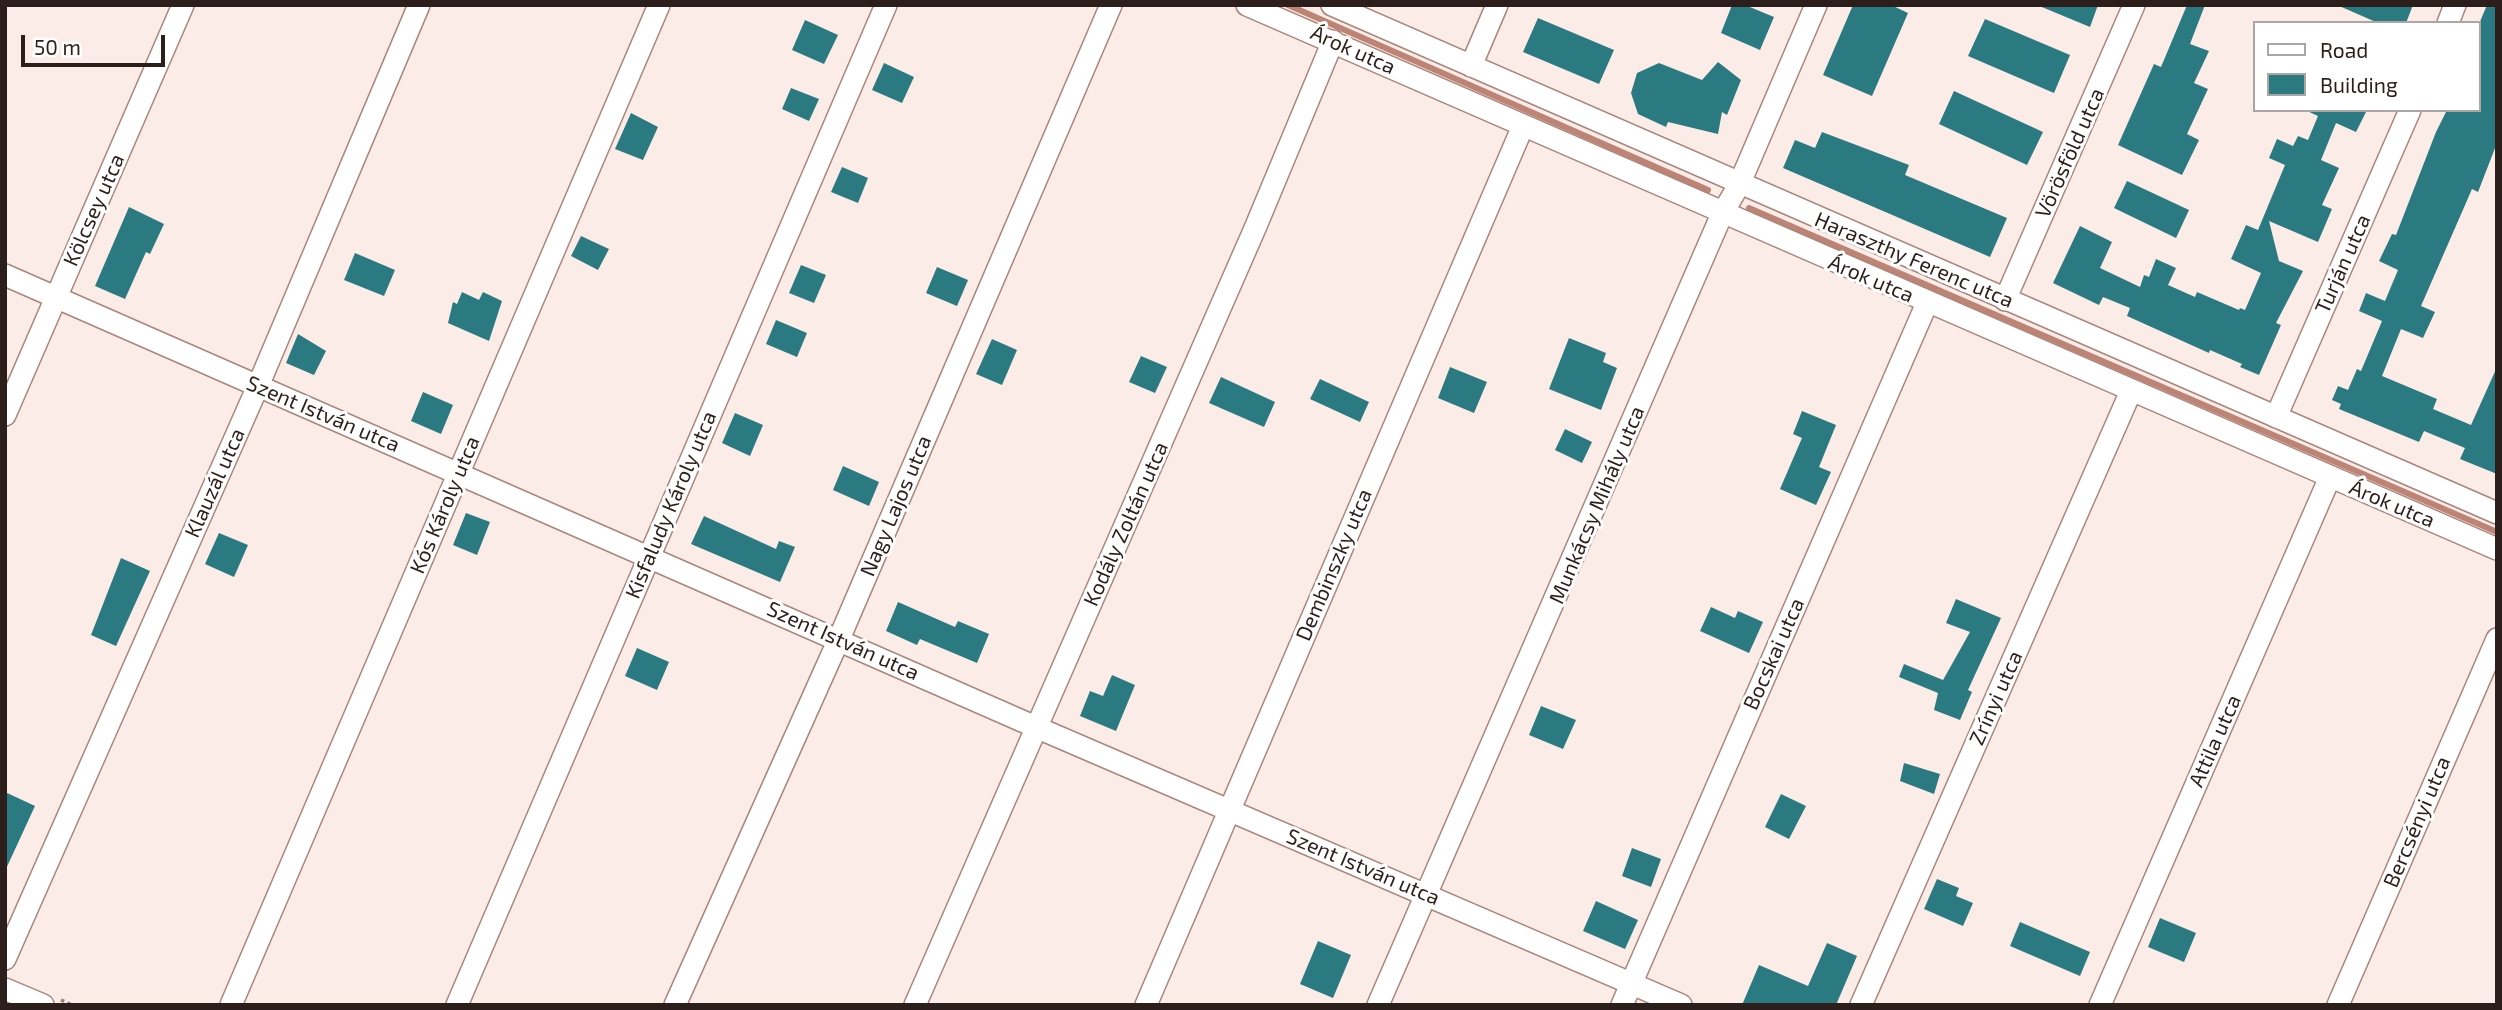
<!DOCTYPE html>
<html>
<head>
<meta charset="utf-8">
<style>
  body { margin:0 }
  #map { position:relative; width:2502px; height:1010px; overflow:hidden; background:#fcece7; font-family:"Exo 2",sans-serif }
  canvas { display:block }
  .frame { position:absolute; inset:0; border:7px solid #2c1e1a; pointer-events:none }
  .legend { position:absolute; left:2253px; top:21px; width:228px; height:91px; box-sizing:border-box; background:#fff; border:2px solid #aba5a3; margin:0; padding:9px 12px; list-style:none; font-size:21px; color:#2c1e1a }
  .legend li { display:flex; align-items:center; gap:14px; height:35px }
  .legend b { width:35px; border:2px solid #aba5a3 }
  .scale { position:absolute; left:21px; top:35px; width:144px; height:32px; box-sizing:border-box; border:4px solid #2c1e1a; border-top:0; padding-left:9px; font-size:21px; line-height:24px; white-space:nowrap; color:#2c1e1a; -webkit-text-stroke:5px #fff; paint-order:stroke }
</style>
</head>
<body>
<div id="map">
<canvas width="2502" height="1010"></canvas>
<div class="frame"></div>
<ul class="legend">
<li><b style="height:9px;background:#fff"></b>Road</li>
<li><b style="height:19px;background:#2c7a81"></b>Building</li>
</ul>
<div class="scale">50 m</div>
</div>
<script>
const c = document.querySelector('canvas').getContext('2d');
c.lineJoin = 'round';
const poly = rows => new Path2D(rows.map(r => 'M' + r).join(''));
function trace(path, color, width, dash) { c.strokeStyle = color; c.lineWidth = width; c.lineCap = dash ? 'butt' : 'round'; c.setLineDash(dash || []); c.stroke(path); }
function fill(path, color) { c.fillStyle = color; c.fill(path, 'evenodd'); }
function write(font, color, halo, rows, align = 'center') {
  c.font = font + ' "Exo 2",sans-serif'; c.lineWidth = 6; c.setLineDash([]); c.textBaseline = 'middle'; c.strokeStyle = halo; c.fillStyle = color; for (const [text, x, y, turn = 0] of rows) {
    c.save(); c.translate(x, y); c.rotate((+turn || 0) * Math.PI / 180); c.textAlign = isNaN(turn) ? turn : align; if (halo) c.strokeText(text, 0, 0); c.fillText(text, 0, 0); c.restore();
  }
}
const stream = poly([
  [1288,5,1708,190],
  [1749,208,2497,532]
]);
const building = poly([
  [1732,5,1745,5,1774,17,1760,50,1721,33],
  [1853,5,1891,5,1908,13,1872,96,1823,75],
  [2037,5,2098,5,2090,27],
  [2187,5,2205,5,2190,44,2209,51,2194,83,2208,89,2187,134,2199,140,2182,175,2118,145,2154,64,2161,67],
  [2337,5,2413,5,2406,23,2378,23],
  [2487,5,2497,5,2497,143,2478,192,2472,189,2421,306,2435,312,2423,338,2401,329,2382,376,2437,399,2433,409,2471,425,2497,367,2497,474,2460,459,2465,448,2424,431,2419,442,2339,409,2341,404,2332,400,2338,386,2348,390,2357,369,2361,371,2382,321,2359,311,2366,293,2385,301,2398,270,2379,261,2392,234,2396,235,2436,132,2447,110,2479,110,2479,24],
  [1538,18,1614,50,1599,84,1523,52],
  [1985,19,2070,55,2054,93,1968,56],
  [805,20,838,35,824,64,792,50],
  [1718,62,1741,80,1727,115,1722,112,1718,134,1668,122,1666,127,1638,114,1631,93,1637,73,1659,63,1702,80],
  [884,63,914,77,902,103,872,90],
  [791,88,819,99,809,121,782,109],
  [1954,91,2043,132,2027,165,1939,124],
  [2305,110,2367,110,2356,132,2336,123,2321,160,2339,168,2322,205,2332,209,2318,242,2269,221,2279,261,2303,271,2276,323,2281,325,2259,375,2240,367,2242,364,2210,350,2209,353,2127,316,2130,308,2103,297,2099,305,2053,283,2080,226,2112,242,2100,268,2140,287,2144,275,2149,277,2156,259,2176,268,2168,285,2195,297,2197,292,2239,310,2240,308,2245,310,2261,273,2231,259,2246,225,2258,230,2285,165,2269,158,2277,139,2293,146,2298,136,2308,140,2318,116],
  [631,113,658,127,643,160,615,149],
  [1822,132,1909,165,1905,175,2007,218,1990,257,1783,168,1795,140,1815,148],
  [842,167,868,178,858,203,831,192],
  [2127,181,2189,210,2176,238,2114,208],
  [129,207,164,224,150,254,146,252,125,299,95,286],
  [581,236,609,249,598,270,571,256],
  [355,253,395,270,384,296,344,280],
  [801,265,826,275,814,303,789,293],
  [937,267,968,280,957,306,926,293],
  [462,292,479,300,483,292,502,301,489,341,448,323,453,302,457,304],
  [776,320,807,333,797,357,766,344],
  [298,334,326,351,314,375,286,363],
  [1569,338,1606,353,1603,362,1617,368,1601,410,1549,389],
  [992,339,1017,350,1002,385,976,374],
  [1141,356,1167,367,1155,393,1129,382],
  [1450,367,1487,382,1474,413,1438,398],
  [1221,377,1275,402,1264,427,1209,403],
  [1320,379,1369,402,1360,422,1310,399],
  [423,392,453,405,441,434,411,421],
  [1802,411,1836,425,1819,467,1831,472,1816,505,1780,489,1802,438,1793,434],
  [735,413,763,425,750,456,722,443],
  [1565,429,1592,442,1582,463,1555,450],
  [843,466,879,482,869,506,833,490],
  [466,513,490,522,477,555,453,545],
  [704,516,776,549,779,541,795,547,780,582,691,544],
  [219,533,248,545,234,577,205,564],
  [121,558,150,571,116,646,91,635],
  [1956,599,2001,618,1968,690,1972,692,1960,720,1934,710,1938,693,1899,677,1904,664,1943,680,1970,632,1946,623],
  [898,602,955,627,958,621,989,634,977,663,920,639,917,645,886,631],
  [1711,607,1735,618,1738,611,1763,622,1749,653,1700,631],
  [637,648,669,662,657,690,625,676],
  [1112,675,1135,685,1116,731,1080,716,1090,691,1103,696],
  [1541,706,1576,720,1563,749,1529,735],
  [1904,763,1940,774,1934,794,1900,781],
  [5,792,35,806,5,871],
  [1781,794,1806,806,1789,839,1765,827],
  [1632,848,1661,859,1651,887,1622,876],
  [1937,879,1959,888,1956,896,1973,903,1963,926,1924,909],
  [1596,901,1638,920,1625,949,1583,931],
  [2160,918,2196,933,2184,962,2148,947],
  [2020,922,2090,952,2080,976,2010,946],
  [1318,941,1351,955,1333,998,1300,984],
  [1827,943,1857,956,1836,1005,1742,1005,1759,965,1808,986]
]);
const path = poly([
  [61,1000,72,1005]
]);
const street = poly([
  [1247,5,2497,549],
  [1332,5,2497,513],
  [2448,23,2455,5],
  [1471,66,1497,5],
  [5,275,1038,728,1681,1005],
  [2005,300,2134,5],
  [5,415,183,5],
  [2276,417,2410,110],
  [5,959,258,386,419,5],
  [5,989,43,1005],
  [231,1005,659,5],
  [457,1005,886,5],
  [675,1005,839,639,1111,5],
  [915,1005,1256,226,1333,41],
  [1146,1005,1523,126],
  [1378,1005,1722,214,1739,185,1816,5],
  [1622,1005,1927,303],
  [1861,1005,2131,391],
  [2100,1005,2330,477],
  [2338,1005,2497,639]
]);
const streetNames = [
  ["Árok utca",1353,50,24],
  ["Vörösföld utca",2070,153,-66],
  ["Kölcsey utca",94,210,-66],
  ["Haraszthy Ferenc utca",1914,260,23],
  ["Turján utca",2343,264,-66],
  ["Árok utca",1871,279,23],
  ["Szent István utca",323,414,23],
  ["Klauzál utca",215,483,-66],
  ["Árok utca",2392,504,23],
  ["Kós Károly utca",445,505,-67],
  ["Kisfaludy Károly utca",671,505,-67],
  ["Munkácsy Mihály utca",1597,505,-67],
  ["Nagy Lajos utca",896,506,-67],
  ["Kodály Zoltán utca",1126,524,-66],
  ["Dembinszky utca",1334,565,-67],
  ["Szent István utca",843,641,24],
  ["Bocskai utca",1774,654,-66],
  ["Zrínyi utca",1996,698,-66],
  ["Attila utca",2215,741,-66],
  ["Bercsényi utca",2417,822,-67],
  ["Szent István utca",1363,867,23]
];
trace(stream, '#bd8374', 6);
fill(building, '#2c7a81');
trace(street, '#a9857c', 24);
trace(path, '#92837f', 3.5, [3.5, 3.5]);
trace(street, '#fff', 21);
write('21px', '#2c1e1a', '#fff', streetNames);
</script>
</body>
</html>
